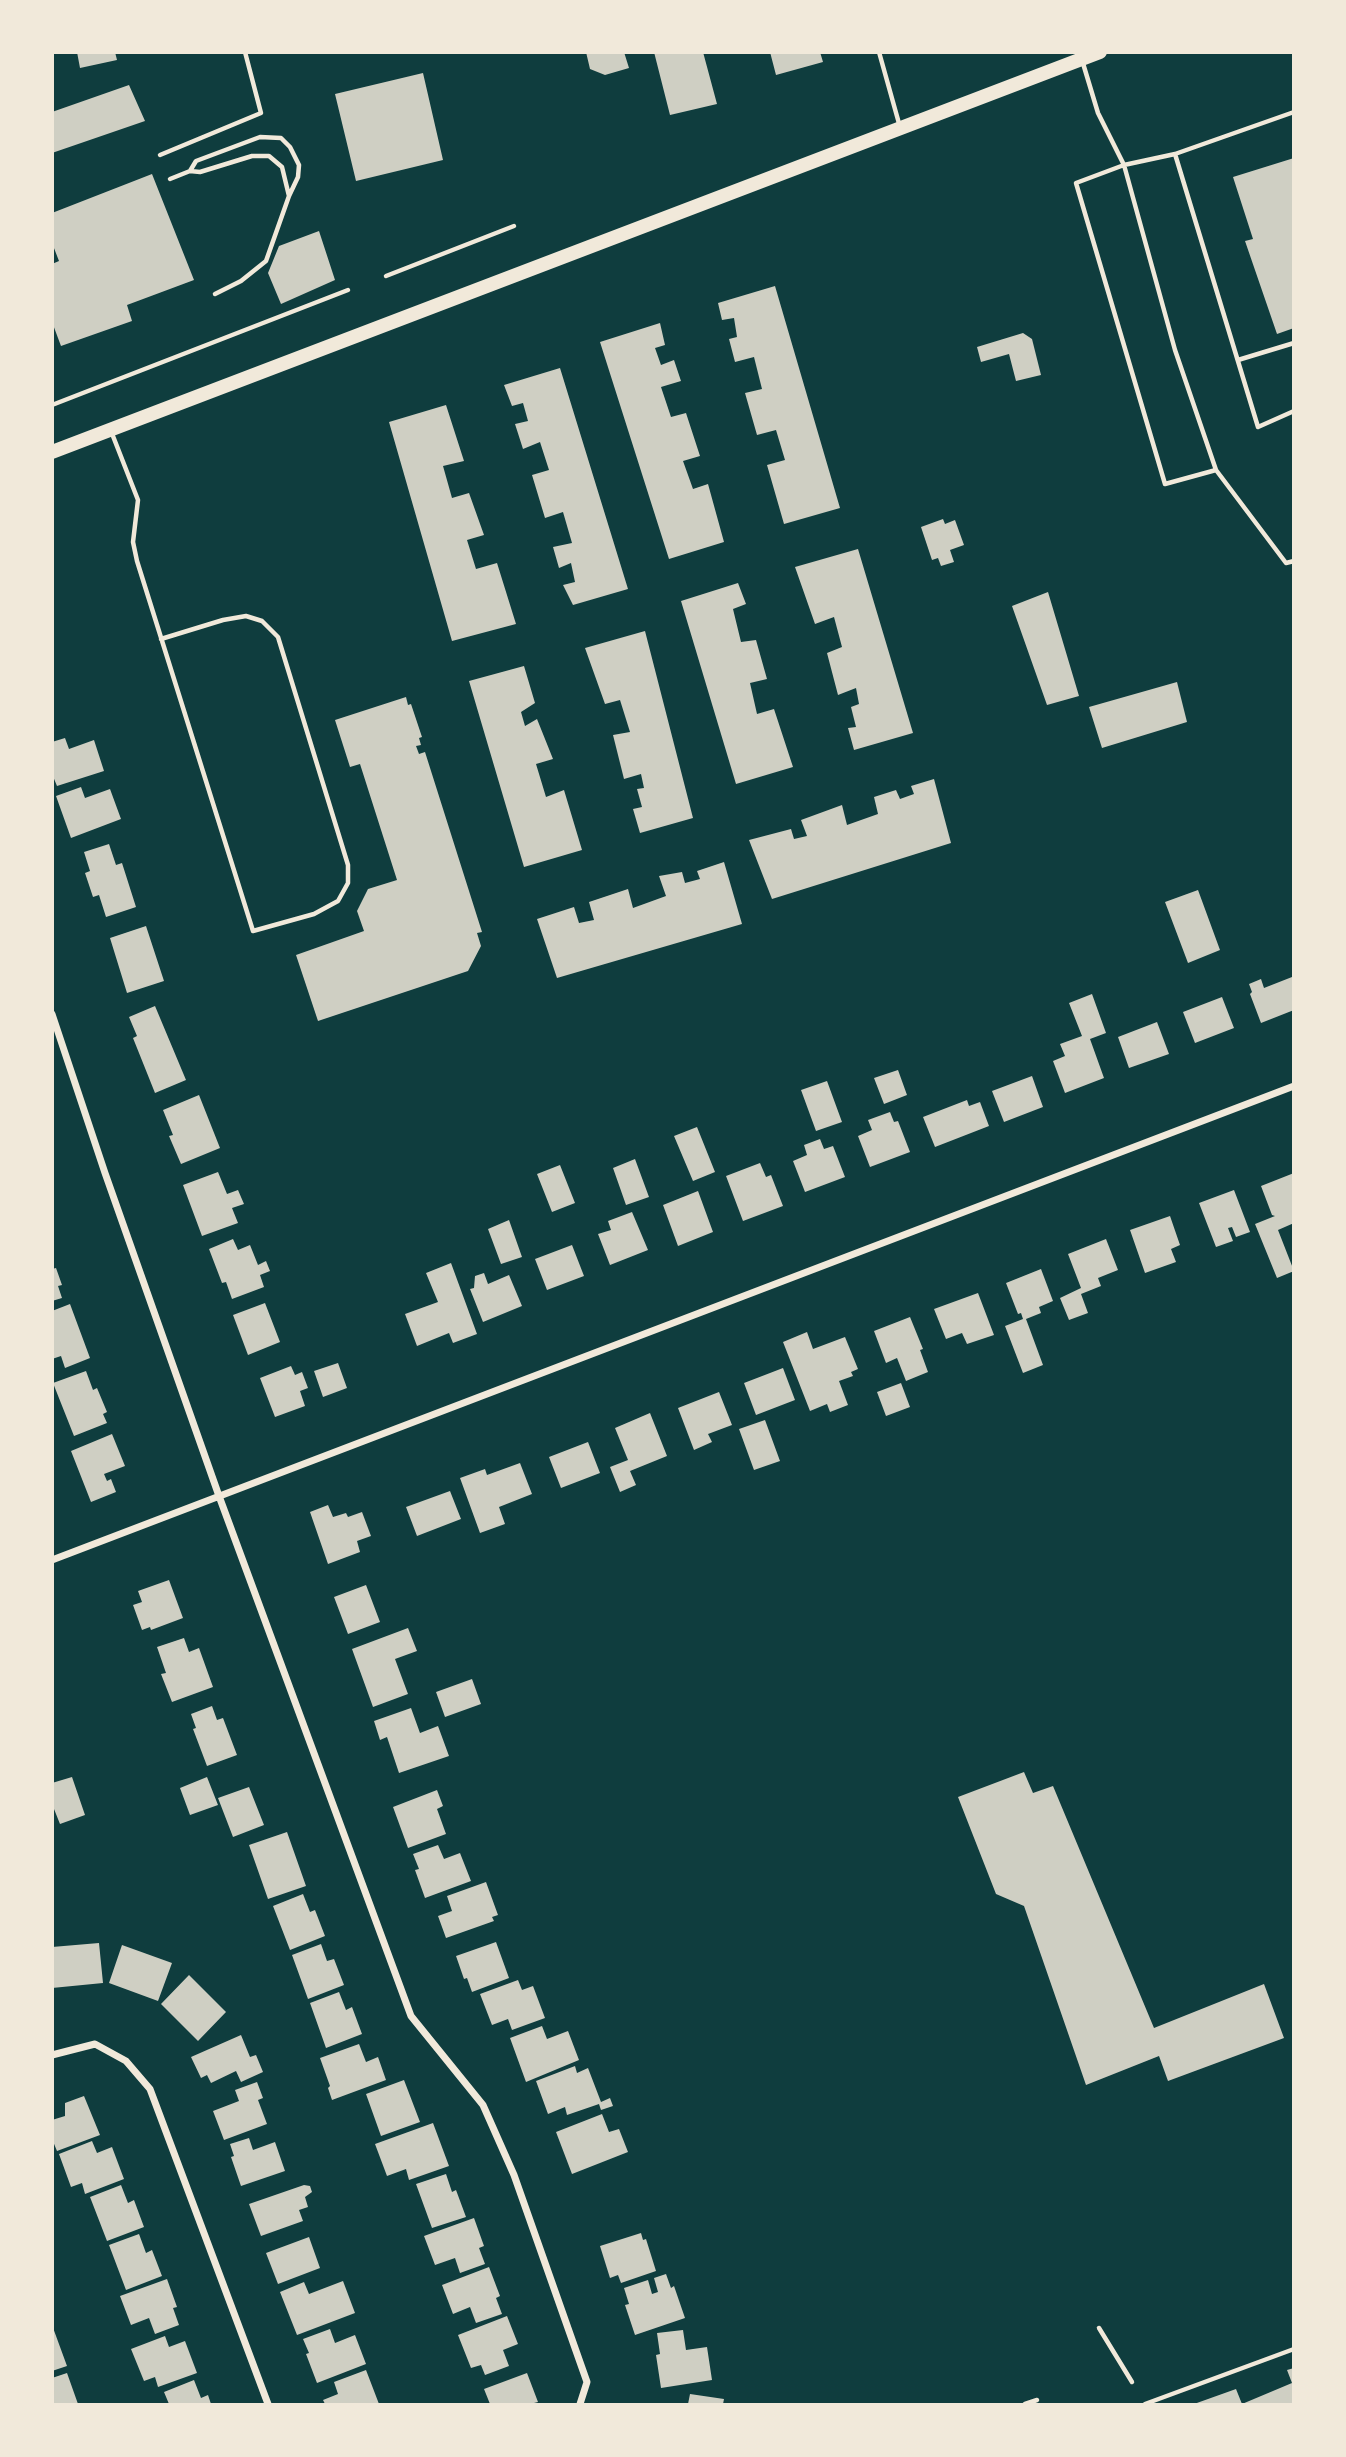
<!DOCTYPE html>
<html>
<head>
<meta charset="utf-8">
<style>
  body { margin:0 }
  #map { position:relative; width:1346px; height:2457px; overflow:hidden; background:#0f3d3e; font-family:Rubik,sans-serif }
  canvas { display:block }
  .frame { position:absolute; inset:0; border:54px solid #f1e9da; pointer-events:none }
</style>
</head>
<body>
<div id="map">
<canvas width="1346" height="2457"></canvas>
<div class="frame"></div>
</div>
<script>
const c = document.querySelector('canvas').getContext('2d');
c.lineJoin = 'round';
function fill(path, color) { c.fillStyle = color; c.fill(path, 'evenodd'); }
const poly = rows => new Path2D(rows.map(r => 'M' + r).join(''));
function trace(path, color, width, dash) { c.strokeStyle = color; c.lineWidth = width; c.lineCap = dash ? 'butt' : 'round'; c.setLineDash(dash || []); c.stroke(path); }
const building = poly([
  [77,52,115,52,117,60,80,68],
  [586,52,624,52,629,68,605,75,590,69],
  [654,52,703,52,717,104,670,115],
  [770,52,820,52,823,62,776,75],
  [423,73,443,160,356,181,335,94],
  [129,85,145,121,52,153,52,112],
  [1294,158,1294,328,1277,334,1245,241,1253,239,1233,177],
  [152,174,194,280,127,305,132,321,61,346,52,322,52,264,59,261,52,243,52,213],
  [319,231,335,280,281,304,268,273,279,246],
  [775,286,840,508,784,524,767,465,785,460,776,430,757,435,745,393,762,389,754,357,735,362,729,339,737,337,734,318,722,320,718,303],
  [660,323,665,345,655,348,661,365,674,360,681,381,661,387,671,417,686,413,700,456,683,461,693,489,708,484,724,542,669,559,600,342],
  [1023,333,1032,339,1041,375,1016,381,1009,354,981,362,977,347],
  [560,368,628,589,573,605,563,585,575,582,571,563,559,568,553,547,572,543,563,512,545,518,532,475,549,470,540,442,523,449,515,424,528,421,523,403,512,406,504,385],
  [446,405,464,461,443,466,452,498,469,493,484,535,467,540,476,569,497,563,516,624,452,641,389,422],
  [943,519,945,524,955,520,964,545,950,550,954,562,941,566,938,558,932,560,921,527],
  [858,549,913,733,854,750,848,728,856,727,851,707,859,704,856,688,838,695,827,653,842,647,834,617,815,624,795,567],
  [738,583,746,604,733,609,741,642,756,640,767,679,750,683,757,714,774,709,793,767,736,784,681,601],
  [1048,592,1079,696,1047,705,1012,606],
  [645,631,693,818,640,833,633,809,642,807,637,789,644,788,641,774,624,779,613,735,630,732,620,700,605,704,585,648],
  [524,666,535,703,521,712,525,726,537,719,553,759,536,764,546,797,564,790,582,850,524,867,469,681],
  [1177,682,1187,722,1102,748,1089,707],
  [406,697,408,705,411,704,422,737,419,738,421,745,416,746,419,754,425,752,482,932,477,933,481,946,468,971,318,1021,296,955,364,931,357,911,368,889,397,880,360,764,350,767,335,720],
  [65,738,69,749,94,740,104,771,57,786,52,774,52,742],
  [934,779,951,843,772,899,749,840,791,829,794,839,807,836,801,820,842,805,847,825,878,814,874,797,896,790,900,799,914,794,911,786],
  [81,787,85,798,110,789,121,819,71,838,56,796],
  [109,844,116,865,122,863,136,907,106,917,99,895,93,897,85,873,90,871,84,852],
  [724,862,742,924,557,978,537,919,574,907,579,923,594,920,589,902,628,889,633,908,666,896,659,876,682,872,685,883,700,879,697,871],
  [1198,890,1220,950,1188,963,1165,902],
  [146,926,164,981,127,993,110,938],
  [1292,977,1294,1010,1261,1023,1250,994,1252,992,1249,984,1261,979,1264,988],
  [1092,994,1106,1033,1090,1039,1104,1078,1065,1093,1053,1061,1065,1056,1060,1044,1082,1036,1069,1003],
  [1222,997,1234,1028,1195,1043,1183,1012],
  [155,1006,186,1080,155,1093,133,1038,137,1036,129,1017],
  [1157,1022,1169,1054,1129,1068,1118,1037],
  [898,1070,907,1095,884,1104,874,1078],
  [1032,1076,1043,1107,1004,1122,992,1091],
  [827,1081,842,1122,816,1131,801,1090],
  [199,1095,220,1148,181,1164,169,1136,173,1135,163,1110],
  [967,1100,969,1106,980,1102,989,1126,935,1147,923,1117],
  [890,1112,894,1122,898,1121,910,1152,870,1167,858,1136,872,1130,868,1120],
  [697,1127,715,1172,693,1181,674,1136],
  [820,1139,824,1149,833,1146,845,1177,805,1192,793,1161,807,1155,804,1145],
  [635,1159,649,1197,626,1205,613,1168],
  [760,1163,766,1177,771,1175,783,1206,743,1221,726,1176],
  [560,1165,575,1203,552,1212,537,1174],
  [218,1172,227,1194,238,1190,244,1204,232,1208,238,1223,202,1236,183,1185],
  [1294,1173,1294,1223,1278,1230,1294,1271,1277,1278,1255,1224,1275,1216,1272,1215,1261,1186],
  [1234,1190,1250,1232,1236,1237,1232,1227,1228,1228,1233,1241,1216,1247,1199,1203],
  [698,1191,713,1232,678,1246,663,1205],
  [632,1212,648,1250,610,1265,598,1234,611,1230,608,1221],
  [1170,1216,1180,1245,1171,1249,1176,1262,1145,1273,1130,1230],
  [509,1220,522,1257,501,1264,488,1229],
  [233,1239,238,1250,250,1245,258,1265,266,1261,270,1271,260,1275,264,1287,232,1299,226,1282,222,1283,209,1249],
  [1106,1239,1118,1270,1098,1278,1101,1286,1081,1294,1088,1313,1069,1320,1060,1298,1081,1288,1068,1254],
  [572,1245,584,1276,547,1290,535,1259],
  [451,1263,477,1334,453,1343,449,1333,417,1346,405,1314,438,1302,426,1273],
  [56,1268,62,1285,58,1286,62,1298,52,1301,52,1269],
  [1041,1269,1053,1301,1039,1307,1041,1313,1026,1319,1043,1365,1023,1373,1005,1326,1023,1319,1021,1313,1018,1314,1006,1283],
  [484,1273,488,1284,509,1275,522,1306,483,1322,470,1289,474,1288,475,1276],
  [978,1293,994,1335,967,1344,962,1333,946,1339,934,1309],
  [265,1303,280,1342,248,1355,233,1315],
  [70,1304,90,1358,65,1368,61,1356,52,1359,52,1311],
  [910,1317,923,1349,920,1350,928,1372,906,1381,897,1358,886,1363,874,1331],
  [807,1332,813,1349,845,1337,858,1369,851,1372,853,1376,839,1381,848,1405,830,1412,827,1404,810,1411,783,1342],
  [338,1363,347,1388,323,1397,314,1371],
  [291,1366,295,1375,302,1372,308,1388,300,1391,305,1406,275,1417,260,1378],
  [783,1368,795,1400,756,1415,744,1383],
  [86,1371,93,1390,97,1388,107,1412,103,1414,107,1423,74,1436,53,1383],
  [901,1383,910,1407,886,1416,877,1392],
  [719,1392,732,1425,708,1434,712,1442,694,1450,678,1408],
  [650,1413,667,1456,630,1471,636,1485,620,1492,610,1467,628,1460,615,1428],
  [765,1420,780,1461,754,1470,739,1429],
  [112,1434,125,1466,104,1474,107,1481,111,1479,116,1492,91,1502,71,1451],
  [588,1442,600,1473,561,1488,549,1457],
  [520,1463,532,1494,499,1507,505,1524,480,1533,460,1478,485,1469,487,1475],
  [450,1491,461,1519,417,1536,406,1507],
  [328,1505,333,1517,346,1513,348,1517,362,1512,371,1536,357,1541,360,1552,328,1564,310,1512],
  [169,1580,183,1618,151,1630,150,1627,142,1630,133,1605,142,1602,138,1591],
  [366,1585,380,1622,348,1634,334,1597],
  [408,1628,417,1651,395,1659,408,1694,373,1707,352,1649],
  [184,1638,189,1652,199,1648,213,1687,172,1702,161,1674,166,1673,157,1647],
  [472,1679,481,1704,445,1717,436,1692],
  [212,1706,217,1720,223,1718,237,1755,207,1766,193,1729,196,1728,191,1714],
  [411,1708,420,1733,438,1726,449,1756,399,1773,387,1737,380,1740,374,1721],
  [1024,1772,1033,1793,1053,1786,1154,2028,1264,1984,1284,2038,1168,2081,1159,2056,1086,2085,1024,1906,996,1894,958,1797],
  [72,1777,85,1815,60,1824,52,1804,52,1783],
  [207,1777,218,1805,190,1815,180,1788],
  [249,1787,264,1825,233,1837,218,1798],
  [437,1790,443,1806,437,1809,446,1834,408,1848,393,1807],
  [287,1832,306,1886,268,1899,249,1845],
  [438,1845,444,1859,460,1853,471,1881,425,1898,415,1870,419,1869,413,1854],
  [486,1882,498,1915,492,1917,494,1921,446,1938,438,1916,452,1911,447,1896],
  [303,1894,310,1912,315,1910,325,1936,290,1950,273,1906],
  [496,1942,509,1978,472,1992,467,1978,464,1979,456,1956],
  [99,1943,103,1983,52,1988,52,1947],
  [321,1944,327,1961,334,1959,344,1985,308,1999,292,1955],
  [122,1945,172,1963,158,2001,109,1983],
  [189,1975,226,2012,198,2041,161,2004],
  [518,1980,522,1990,533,1986,545,2018,512,2030,508,2019,492,2025,480,1994],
  [339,1992,346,2010,352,2007,362,2034,326,2048,310,2003],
  [542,2026,547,2039,568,2031,579,2060,526,2082,510,2038],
  [241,2035,250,2057,256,2055,263,2072,241,2082,236,2071,211,2083,207,2075,201,2078,191,2057],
  [359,2044,366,2062,378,2057,386,2080,332,2100,328,2088,330,2086,320,2058],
  [575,2066,577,2073,588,2068,601,2102,610,2098,613,2106,601,2110,599,2104,567,2115,565,2107,548,2114,536,2081],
  [404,2080,420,2122,381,2136,366,2094],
  [257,2082,263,2098,258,2100,267,2124,224,2140,213,2111,239,2101,235,2090],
  [84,2096,100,2135,57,2151,52,2139,52,2120,65,2116,65,2103],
  [602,2114,609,2132,619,2129,628,2152,572,2174,556,2132],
  [433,2123,449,2166,409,2180,406,2169,387,2176,375,2144],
  [249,2138,253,2150,275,2142,285,2171,241,2186,231,2157,234,2156,230,2144],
  [92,2141,97,2153,112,2147,124,2179,85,2194,82,2183,71,2187,59,2154],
  [446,2174,452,2192,456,2190,466,2217,432,2228,416,2184],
  [121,2185,128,2203,134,2200,144,2227,107,2241,90,2197],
  [304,2185,310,2186,312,2192,305,2197,308,2207,299,2210,303,2221,261,2236,249,2204],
  [474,2218,484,2246,479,2248,485,2264,460,2273,455,2258,435,2265,424,2236],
  [641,2233,643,2240,646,2239,656,2271,621,2283,618,2275,610,2278,600,2246],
  [139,2234,146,2253,152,2250,162,2276,126,2290,109,2245],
  [309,2237,320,2268,278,2284,266,2253],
  [489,2267,500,2296,496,2298,502,2314,476,2323,470,2307,453,2314,442,2285],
  [666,2274,671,2288,674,2286,685,2318,635,2335,625,2305,629,2304,624,2288,648,2280,652,2294,658,2292,654,2278],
  [167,2279,177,2307,173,2308,179,2325,155,2334,149,2318,131,2325,120,2296],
  [343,2281,355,2313,297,2335,280,2292,304,2282,309,2294],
  [507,2316,518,2344,503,2350,509,2366,485,2375,481,2365,471,2368,458,2335],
  [52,2325,67,2366,52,2371],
  [330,2329,335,2343,355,2335,366,2364,317,2383,306,2354,309,2353,303,2339],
  [683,2330,686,2350,707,2347,712,2380,661,2388,656,2355,660,2354,657,2333],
  [165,2336,169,2347,185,2341,197,2373,158,2387,155,2377,144,2381,131,2349],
  [1294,2368,1294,2404,1194,2404,1236,2389,1242,2404,1292,2383,1287,2370],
  [366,2370,379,2404,325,2404,323,2400,338,2394,334,2382],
  [67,2373,78,2404,52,2404,52,2378],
  [527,2373,538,2402,530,2404,490,2404,484,2389],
  [194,2380,201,2398,208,2395,211,2404,169,2404,164,2392],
  [690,2394,724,2399,723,2404,688,2404]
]);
const path = poly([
  [386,276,514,226],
  [52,405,348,290],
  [1099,2328,1132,2382],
  [1025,2404,1037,2400]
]);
const service = poly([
  [879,52,900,127],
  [1082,60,1098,113,1124,165,1076,183,1165,484,1216,470,1286,563,1294,561],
  [1294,112,1175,154,1258,427,1294,411],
  [1175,154,1124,165,1175,350,1216,470],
  [160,155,261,113,245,52],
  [190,171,196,161,260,137,281,138,290,147,299,165,298,177,289,196],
  [170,179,190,171,200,172,252,156,269,156,282,167,289,196,266,261,241,281,215,294],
  [1238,360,1294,343],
  [111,431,138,500,133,542,137,561,253,931,314,914,338,901,348,883,348,865,278,637,262,621,246,616,223,620,161,639],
  [1145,2404,1294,2349]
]);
const minor = poly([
  [52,1014,105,1173,219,1496,411,2016,483,2105,514,2175,587,2382,580,2404],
  [52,1560,1294,1086],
  [52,2055,95,2044,126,2061,150,2089,268,2404]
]);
const secondary = poly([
  [52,452,1100,52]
]);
fill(building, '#cfcfc3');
trace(path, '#f1e9da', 4.5);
trace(service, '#f1e9da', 4.5);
trace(minor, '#f1e9da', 7);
trace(secondary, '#f1e9da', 14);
</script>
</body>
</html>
